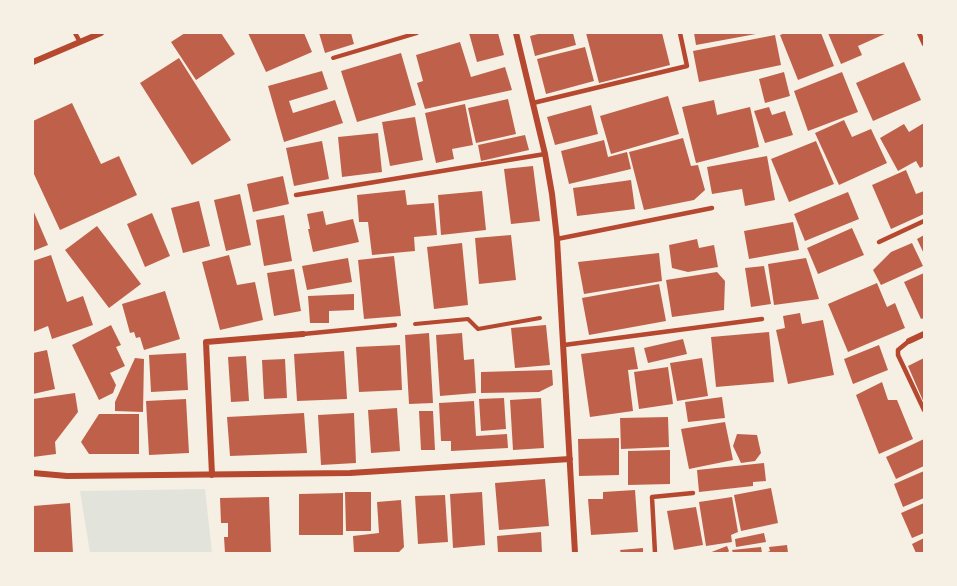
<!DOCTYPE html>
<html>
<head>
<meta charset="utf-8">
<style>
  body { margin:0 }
  #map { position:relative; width:957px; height:586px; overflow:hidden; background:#f6efe4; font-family:Manrope,sans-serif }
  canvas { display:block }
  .frame { position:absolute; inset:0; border:34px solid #f6efe4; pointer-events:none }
</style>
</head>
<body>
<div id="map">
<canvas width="957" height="586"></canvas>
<div class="frame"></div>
</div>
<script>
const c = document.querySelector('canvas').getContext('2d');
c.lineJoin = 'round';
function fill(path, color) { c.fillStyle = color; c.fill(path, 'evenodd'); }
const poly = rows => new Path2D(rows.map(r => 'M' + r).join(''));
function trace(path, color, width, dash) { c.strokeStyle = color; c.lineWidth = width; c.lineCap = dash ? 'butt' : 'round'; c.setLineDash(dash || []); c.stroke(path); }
const green = poly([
  [205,489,212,553,90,553,80,491]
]);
const building = poly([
  [185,33,221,33,235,54,196,80,171,42],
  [248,33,304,33,312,52,266,72],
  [319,33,351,33,354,44,325,53],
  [469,33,498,33,504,55,477,62],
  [542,33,573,33,576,45,535,56,530,36],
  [586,33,662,33,670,65,599,83],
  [694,33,756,33,756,34,696,45],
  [785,33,821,33,834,66,798,80,780,35],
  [828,33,887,33,858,46,862,55,841,64],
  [775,35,781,65,699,82,693,51],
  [460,42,471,77,505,67,512,90,425,109,417,83,423,81,416,55],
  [585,47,594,81,546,94,537,59],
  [401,53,416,105,357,122,341,71],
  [179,58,231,140,192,165,140,83],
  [904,62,921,100,873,121,856,83],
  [322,71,328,89,289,101,293,113,335,100,343,123,284,142,268,86],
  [784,72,790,96,765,103,759,79],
  [842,72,858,112,808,131,794,91],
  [668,96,679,134,611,154,600,116],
  [508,99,516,134,476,143,468,108],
  [714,100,717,115,750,107,759,147,696,163,682,107],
  [72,103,101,164,119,156,137,195,60,230,33,172,33,121],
  [465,104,473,145,452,149,454,159,436,163,425,113],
  [591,105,598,134,555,145,547,117],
  [769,107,772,115,785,111,793,135,765,143,754,111],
  [415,117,423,160,390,166,382,122],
  [844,120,852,137,871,129,887,163,839,185,815,133],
  [924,123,924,166,920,168,916,161,898,171,880,138,904,124,909,132],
  [378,133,382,172,342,177,338,137],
  [525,135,529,150,481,161,478,145],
  [683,138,691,166,698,165,705,190,694,200,644,210,629,152],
  [604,140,608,157,627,152,631,169,569,184,561,151],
  [322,141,329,179,294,186,286,148],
  [816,141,834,184,789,202,771,159],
  [767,156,775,200,745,206,742,189,712,194,707,167],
  [533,166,540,221,511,224,504,169],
  [906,170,916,194,924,191,924,214,891,229,872,185],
  [283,176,289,204,253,212,247,184],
  [631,180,635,209,577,216,573,188],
  [405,190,407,205,434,203,437,235,414,237,415,251,372,255,368,222,359,222,357,195],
  [482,191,486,230,441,235,438,195],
  [848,192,859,219,805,241,794,214],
  [240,194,251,245,226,251,214,200],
  [199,201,210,246,183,253,171,208],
  [33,210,48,245,33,251],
  [323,211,326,225,353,219,359,242,313,252,308,229,310,229,307,214],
  [152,213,170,256,145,267,127,224],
  [284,215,292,261,264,266,256,220],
  [793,222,799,250,749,259,744,231],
  [97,226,141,284,109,308,65,250],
  [852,228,864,255,818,274,807,248],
  [511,235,516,280,479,284,475,238],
  [924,235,924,254,917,239],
  [697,239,699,248,714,245,718,267,688,272,672,268,669,245],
  [462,243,468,305,434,309,427,247],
  [912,243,923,266,881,285,873,270,891,252],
  [659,253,662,281,584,294,578,262],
  [51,255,67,302,83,296,93,325,52,339,48,326,33,332,33,261],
  [229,255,237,285,255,282,263,320,220,330,202,262],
  [394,256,401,316,364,319,358,260],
  [348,258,352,282,307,290,302,266],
  [806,258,819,299,774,305,768,264],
  [764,266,771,304,751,307,745,268],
  [294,269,301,311,274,316,267,273],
  [717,272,725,281,724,310,672,317,666,280],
  [924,273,924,318,921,319,904,282],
  [877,283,887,307,895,303,905,328,848,352,828,304],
  [659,284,666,321,589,335,582,298],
  [165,291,180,339,144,350,140,337,136,338,134,332,130,333,122,304],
  [354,294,354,310,329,311,329,323,310,323,308,296],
  [800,313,802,324,823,320,834,375,788,384,776,330,785,328,783,316],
  [111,325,121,345,116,347,125,366,110,373,116,385,113,393,99,400,72,345],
  [546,325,550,365,515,368,511,328],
  [769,332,774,382,716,387,711,337],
  [429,333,433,403,409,404,405,335],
  [462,333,464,360,474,359,476,393,440,396,436,335],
  [683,339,687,354,648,363,644,348],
  [400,345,402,390,359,392,356,347],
  [879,345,888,370,853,384,844,359],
  [634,347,638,369,628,370,633,411,590,417,581,354],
  [47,350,55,389,33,394,33,353],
  [344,351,347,399,297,401,294,354],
  [186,353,188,390,151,392,149,355],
  [246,356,249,401,231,402,228,357],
  [135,358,144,359,143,412,115,411,115,402],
  [702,358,708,396,677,401,670,363],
  [924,358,924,403,908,366],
  [285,359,287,398,264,399,262,360],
  [668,367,673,404,639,409,634,372],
  [552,370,553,385,539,392,481,393,481,372],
  [882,382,888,400,897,400,913,439,879,454,856,395],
  [75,393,78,412,55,442,56,454,33,457,33,399],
  [722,397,725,418,688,422,685,402],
  [504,398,506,429,481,431,479,399],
  [541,398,544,448,513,450,510,400],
  [186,399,189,453,149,455,146,401],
  [474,401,476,436,507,434,508,448,451,451,451,441,441,441,439,403],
  [397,408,400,451,371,453,368,410],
  [419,411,433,411,435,450,421,450],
  [304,413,307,453,230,456,227,417],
  [354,413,356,463,321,465,318,415],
  [99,414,139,414,139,454,89,454,81,442],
  [668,417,669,447,621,449,620,418],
  [725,422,733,460,689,469,681,429],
  [737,434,757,435,761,453,755,461,741,463,733,446],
  [619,438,619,475,579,476,578,439],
  [924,439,924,466,896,479,886,457],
  [670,450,670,484,628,485,628,451],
  [764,463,766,481,753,482,753,486,699,492,697,470],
  [924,471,924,498,903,507,894,484],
  [545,479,549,526,499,530,495,483],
  [771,488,778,523,741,531,734,495],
  [635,490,638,532,591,535,588,499,603,499,603,492],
  [345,492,371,492,371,531,346,531],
  [482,492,485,545,453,548,450,494],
  [343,493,343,535,299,535,299,494],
  [445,495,448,542,418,544,415,496],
  [269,497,271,553,225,553,224,537,228,537,228,523,221,523,220,498],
  [732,497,738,532,731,535,732,542,706,546,699,502],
  [401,500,404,547,398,553,354,553,353,536,379,533,377,502],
  [70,503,73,553,33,553,33,506],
  [924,503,924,533,912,538,901,513],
  [696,507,703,545,674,550,667,511],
  [541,532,542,553,498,553,497,536],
  [764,533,766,542,736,547,735,539],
  [924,538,924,553,916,553,912,544],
  [787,545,788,553,765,553,770,551,769,547],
  [727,546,729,551,727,553,709,553],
  [761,547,762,553,733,553,732,550],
  [643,548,643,553,621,553,620,550]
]);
const path = poly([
  [333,58,417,33],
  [415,324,468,319,478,329,540,318]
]);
const service = poly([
  [75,33,80,42],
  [919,33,924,44],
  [533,103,687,66,680,33],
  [296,195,545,154],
  [557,239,712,208],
  [879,242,924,221],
  [303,334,395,325],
  [909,341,898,350,898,355,924,410],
  [564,345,762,319],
  [655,553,652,497,693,493]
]);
const minor = poly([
  [516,33,545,154,552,194,557,239,575,553],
  [33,62,101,33],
  [909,341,924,334],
  [33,473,67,476,350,473,570,459],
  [212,475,206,342,303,334]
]);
fill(green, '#e2e4dc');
fill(building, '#bf614a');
trace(path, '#b5482f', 4);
trace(service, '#b5482f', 4.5);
trace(minor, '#b5482f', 6);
</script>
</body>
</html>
